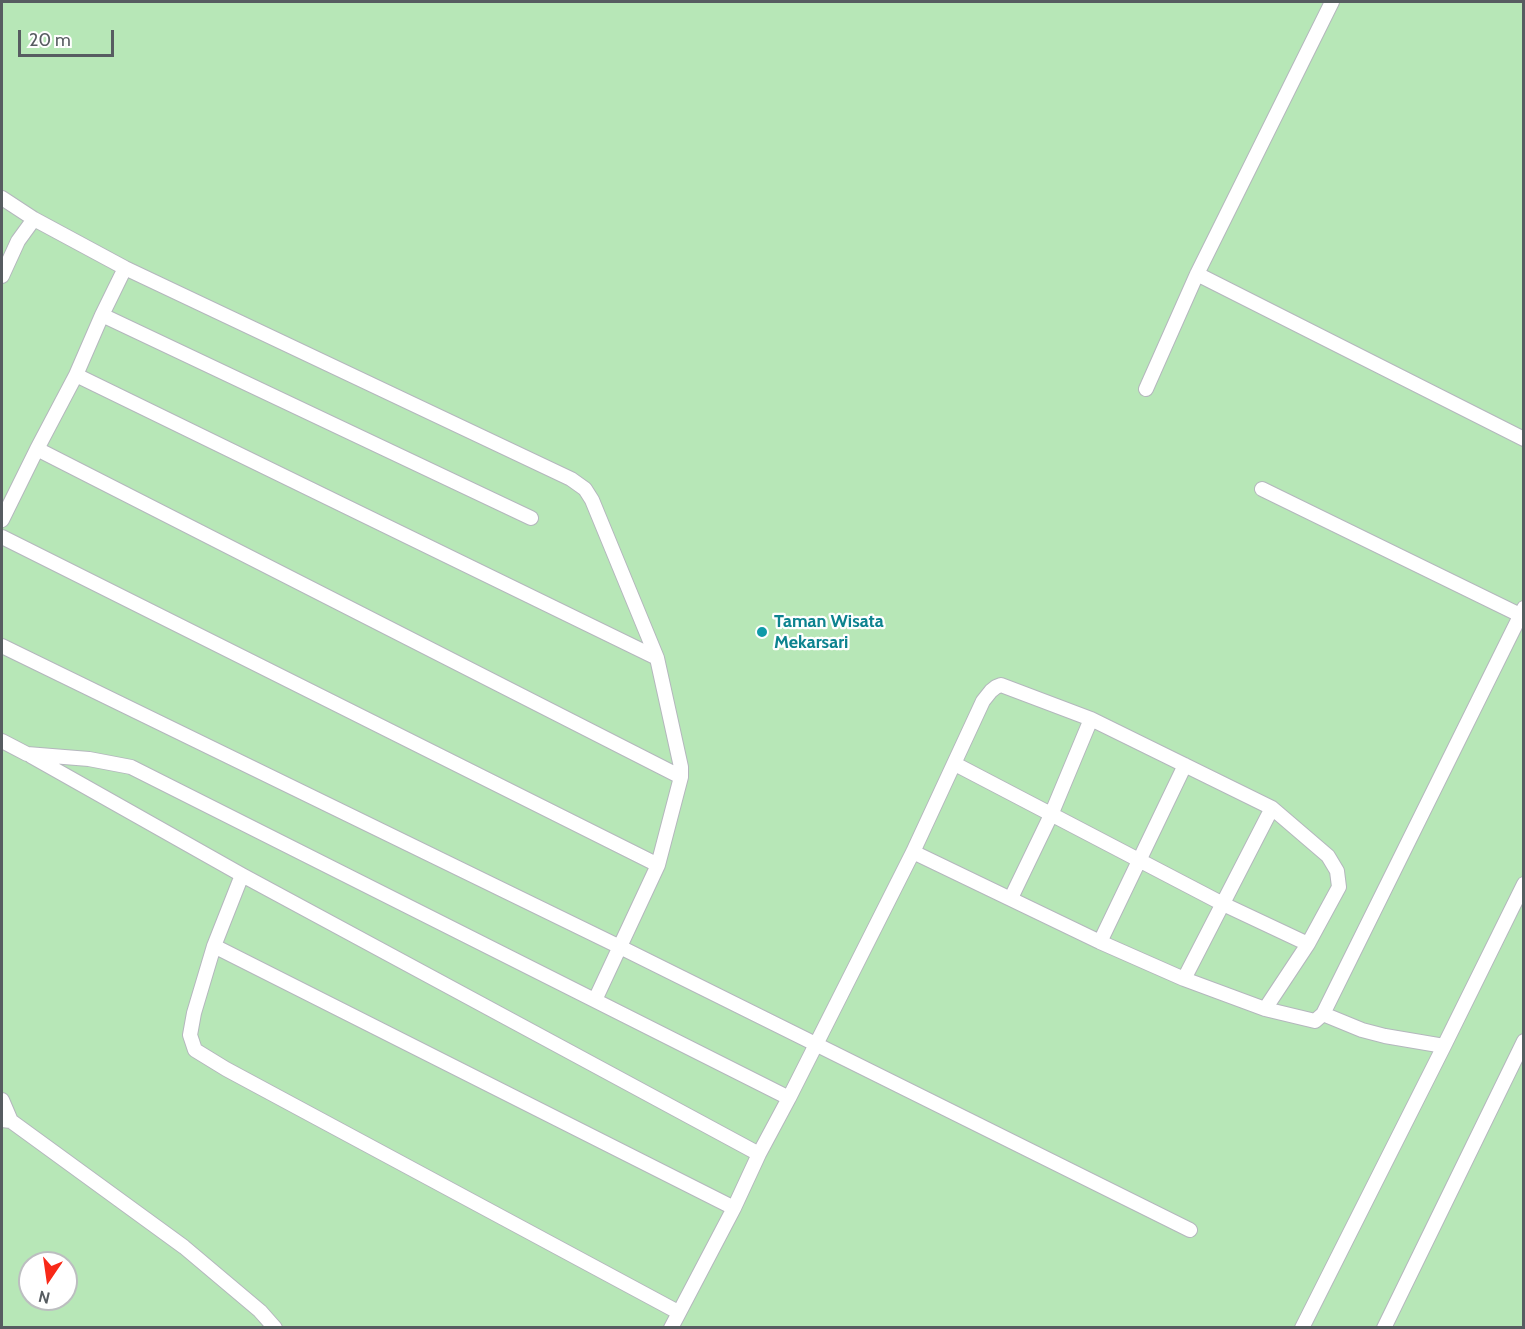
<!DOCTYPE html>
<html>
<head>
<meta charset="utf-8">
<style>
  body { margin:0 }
  #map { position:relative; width:1525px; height:1329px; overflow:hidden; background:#ede9de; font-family:Cabin,sans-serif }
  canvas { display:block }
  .frame { position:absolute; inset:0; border:3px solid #575c61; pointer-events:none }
  .north { position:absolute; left:18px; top:1251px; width:60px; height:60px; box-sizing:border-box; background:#fff; border:2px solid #bcbec0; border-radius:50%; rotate:193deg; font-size:16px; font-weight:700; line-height:24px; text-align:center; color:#575c61 }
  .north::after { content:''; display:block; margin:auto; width:21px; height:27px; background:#f82918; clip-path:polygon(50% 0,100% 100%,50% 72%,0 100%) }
  .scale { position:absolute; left:18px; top:30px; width:96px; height:27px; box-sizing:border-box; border:3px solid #575c61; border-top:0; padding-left:8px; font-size:18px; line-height:21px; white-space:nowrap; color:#575c61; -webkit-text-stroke:4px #fff; paint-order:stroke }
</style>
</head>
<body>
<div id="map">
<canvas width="1525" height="1329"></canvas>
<div class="frame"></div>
<div class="north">N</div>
<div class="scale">20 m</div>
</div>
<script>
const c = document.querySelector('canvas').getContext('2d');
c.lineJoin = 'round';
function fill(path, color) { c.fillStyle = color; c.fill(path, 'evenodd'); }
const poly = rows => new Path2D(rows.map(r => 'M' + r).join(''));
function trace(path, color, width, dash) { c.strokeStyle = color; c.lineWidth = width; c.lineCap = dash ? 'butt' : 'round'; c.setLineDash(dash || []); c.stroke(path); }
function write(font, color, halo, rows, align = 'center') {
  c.font = font + ' Cabin,sans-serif'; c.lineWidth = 4.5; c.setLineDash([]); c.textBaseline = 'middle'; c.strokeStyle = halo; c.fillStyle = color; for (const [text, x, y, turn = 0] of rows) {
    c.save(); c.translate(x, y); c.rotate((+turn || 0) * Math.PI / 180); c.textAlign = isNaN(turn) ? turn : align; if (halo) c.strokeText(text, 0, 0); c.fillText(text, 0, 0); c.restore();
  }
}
const green = poly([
  [2,2,1523,2,1523,1327,2,1328],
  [30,1263,66,1263,66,1299,30,1299]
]);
const service = poly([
  [2,198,34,219,125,268,571,479,585,489,592,500,657,658,681,767,681,777,658,865,595,1000],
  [1197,274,1524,439],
  [2,276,18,241,34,219],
  [102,315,531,518],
  [76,375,657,658],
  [1146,389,1197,274,1332,2],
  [37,449,681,777],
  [1262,489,1520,615],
  [2,520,37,449,76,375,102,315,125,268],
  [2,537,658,865],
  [2,646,620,947,1190,1230],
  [2,741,27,754,89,759,131,767,789,1098],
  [31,756,242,875,759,1154],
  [955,764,1223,904,1308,944],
  [913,852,1100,942,1184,979,1265,1009,1315,1021,1323,1014,1524,608],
  [242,875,214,946,194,1013,190,1035,195,1050,226,1069,678,1312],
  [1011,898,1051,815,1091,719],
  [1100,942,1185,765],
  [214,946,734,1208],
  [1184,979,1272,808],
  [1323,1014,1362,1030,1385,1036,1444,1046],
  [2,1100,11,1121],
  [2,1120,11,1121,184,1247,260,1311,275,1328],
  [671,1328,734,1208,759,1154,789,1098,913,852,983,701,991,691,996,687,1001,685,1091,719,1272,808,1328,856,1337,871,1339,887,1308,944,1265,1009],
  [1302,1328,1444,1046,1524,884],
  [1384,1328,1524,1041]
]);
const markers = [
  [762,632,6,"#0f9aa8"]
];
const cultureNames = [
  ["Taman Wisata",774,622],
  ["Mekarsari",774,643]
];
fill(green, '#b7e7b7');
trace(service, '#b4b7bd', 16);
trace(service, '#fff', 14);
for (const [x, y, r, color] of markers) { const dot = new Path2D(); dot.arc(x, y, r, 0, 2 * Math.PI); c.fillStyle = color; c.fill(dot); trace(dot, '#fff', 2); }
write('bold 18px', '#0d838f', '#fff', cultureNames, 'left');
</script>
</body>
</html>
